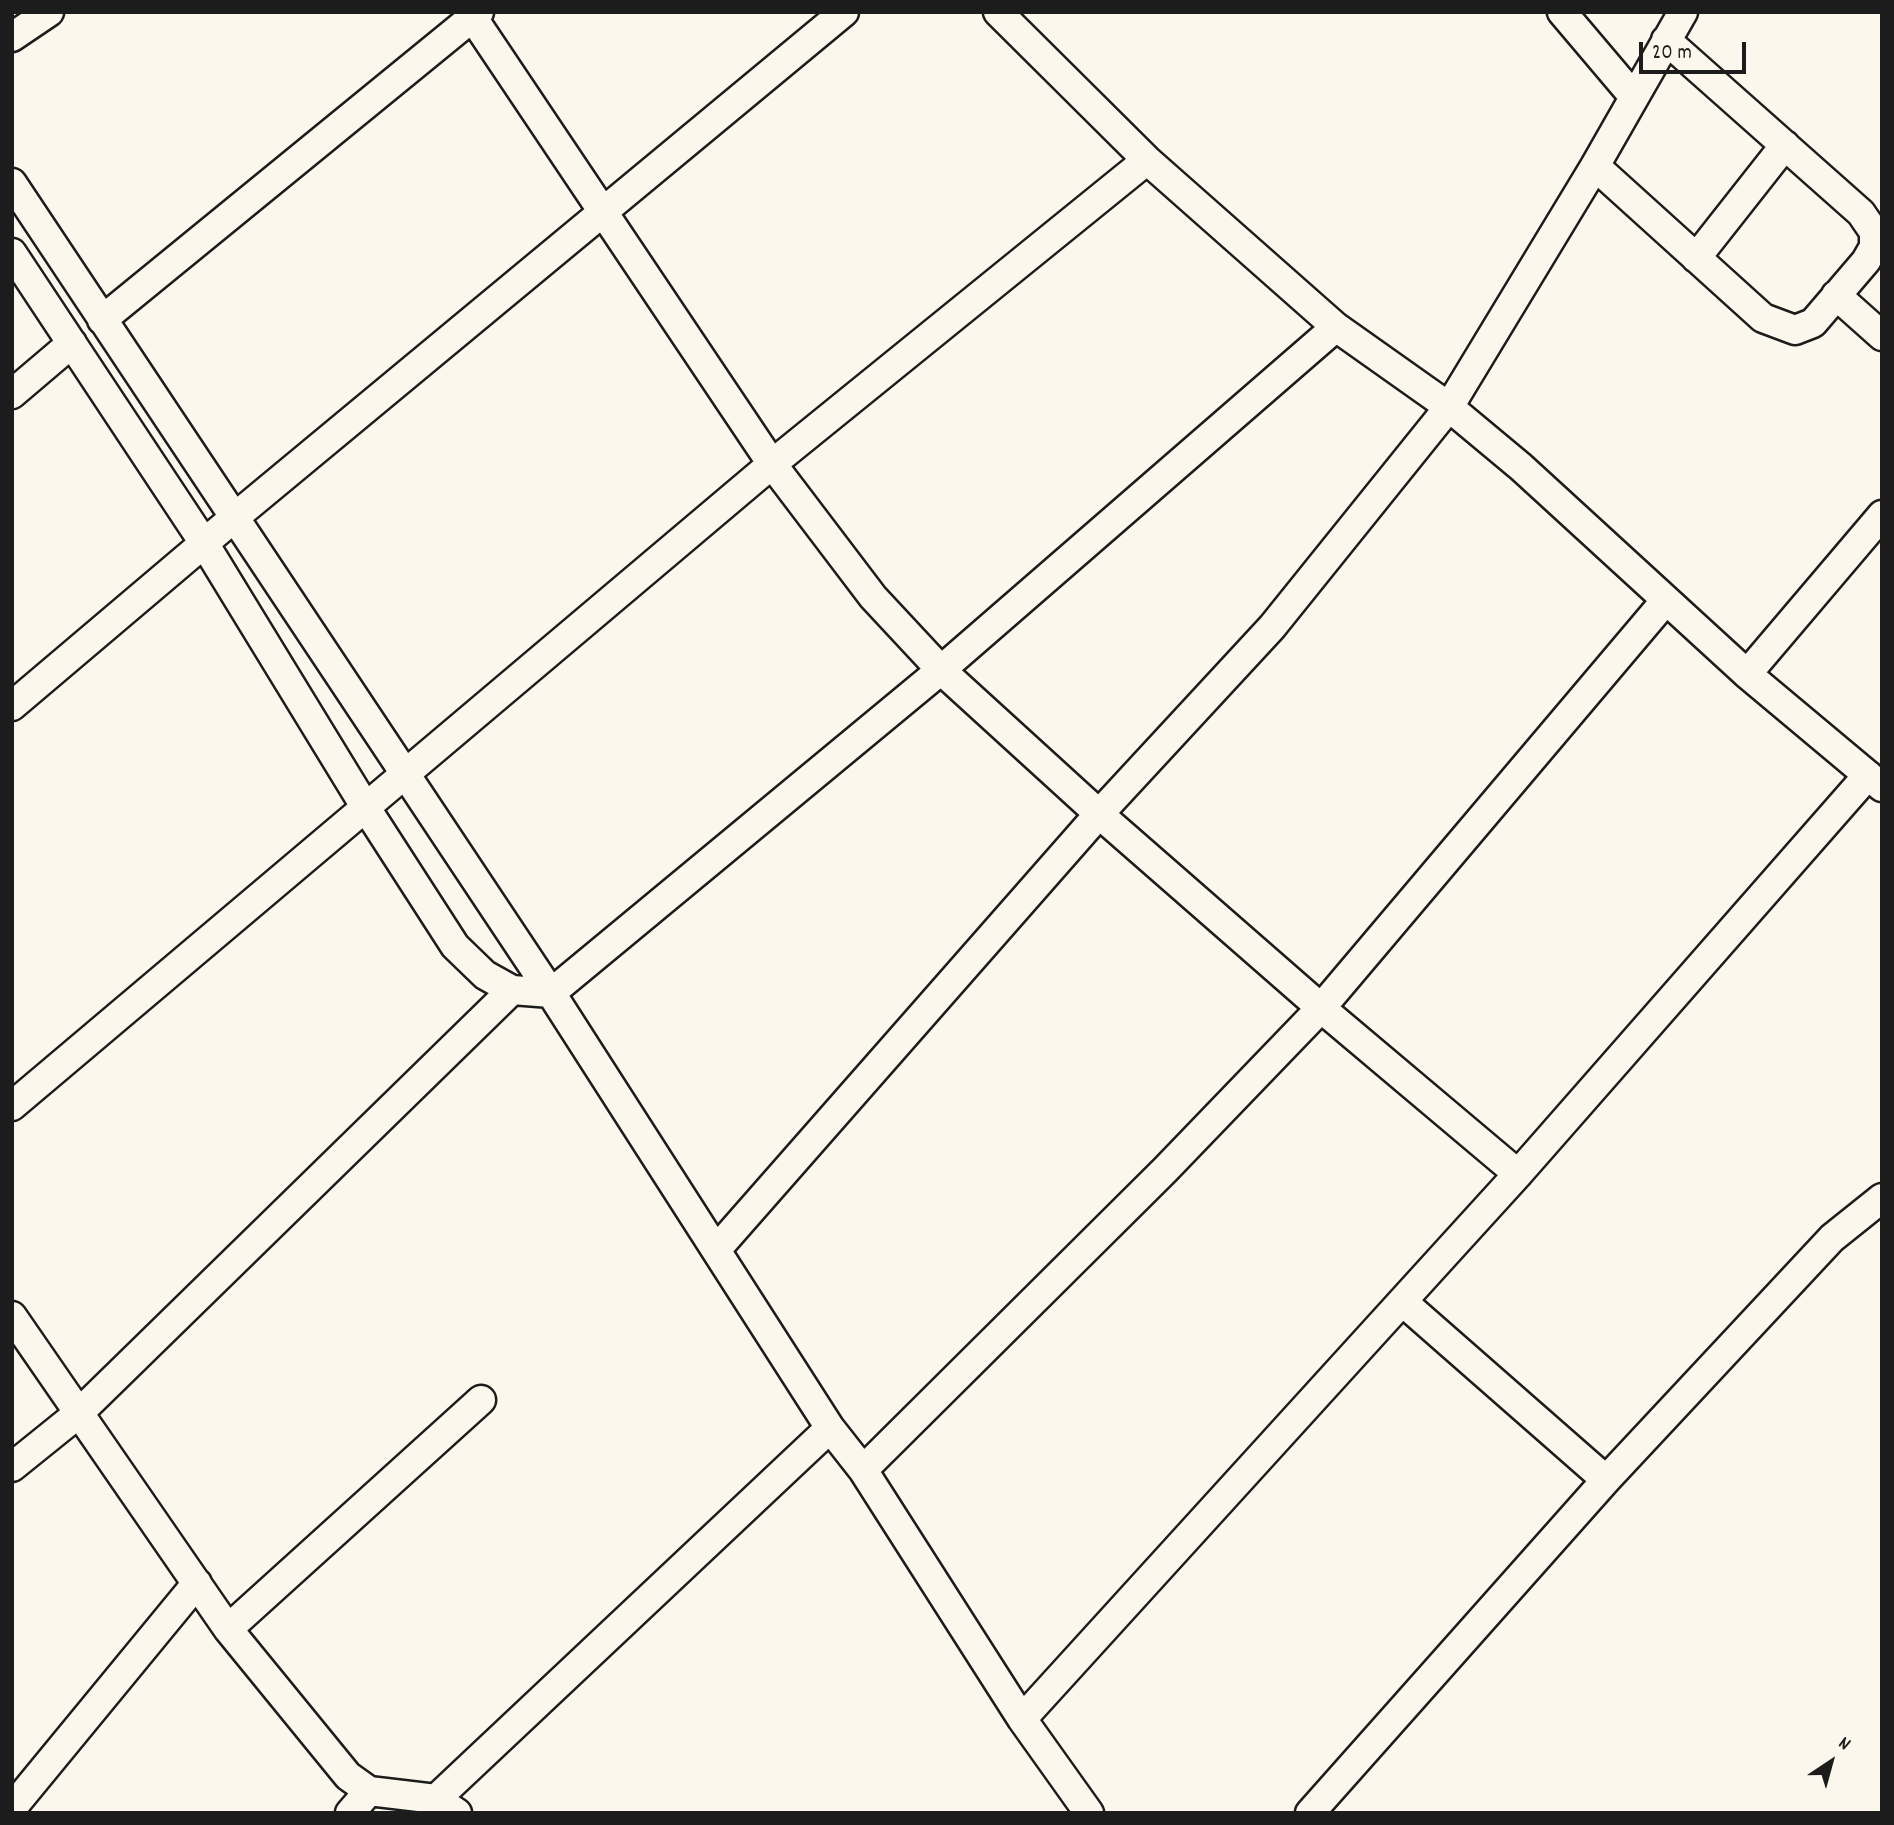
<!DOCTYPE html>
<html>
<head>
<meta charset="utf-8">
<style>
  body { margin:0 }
  #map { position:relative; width:1894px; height:1825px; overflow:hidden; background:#fbf7ec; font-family:Dekko,sans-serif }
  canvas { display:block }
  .frame { position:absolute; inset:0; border:14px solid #1c1c1c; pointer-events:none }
  .north { position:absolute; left:1796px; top:1727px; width:70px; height:70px; -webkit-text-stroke:5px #fbf7ec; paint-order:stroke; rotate:36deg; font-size:19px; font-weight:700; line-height:28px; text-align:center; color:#1c1c1c }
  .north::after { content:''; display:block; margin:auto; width:24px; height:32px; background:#1c1c1c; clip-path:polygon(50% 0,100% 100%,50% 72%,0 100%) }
  .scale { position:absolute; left:1639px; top:42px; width:107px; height:32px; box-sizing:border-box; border:4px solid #1c1c1c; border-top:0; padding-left:9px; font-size:21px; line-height:24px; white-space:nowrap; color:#1c1c1c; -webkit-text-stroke:5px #fbf7ec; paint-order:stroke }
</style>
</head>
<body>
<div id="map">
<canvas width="1894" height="1825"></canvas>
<div class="frame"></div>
<div class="north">N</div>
<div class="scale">20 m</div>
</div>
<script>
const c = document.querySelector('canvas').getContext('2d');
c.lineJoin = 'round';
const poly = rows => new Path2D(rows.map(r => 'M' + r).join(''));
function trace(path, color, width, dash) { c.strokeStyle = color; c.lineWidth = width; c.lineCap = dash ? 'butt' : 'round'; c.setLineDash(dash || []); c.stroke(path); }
const minor = poly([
  [469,12,772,464,873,597,941,670,1099,814,1321,1008,1518,1174],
  [998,12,1147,160,1336,327,1449,407,1521,467,1747,674,1882,787],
  [1562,12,1634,97],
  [12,37,49,12],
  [1595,166,1763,318,1795,330,1813,323,1866,261,1874,247,1874,232,1861,213,1666,40],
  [12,183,551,993,830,1428,863,1470,1022,1719,1089,1813],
  [12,253,204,543,366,808,455,946,485,975,512,990,551,993,941,670,1336,327],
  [1696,258,1785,145],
  [1836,295,1882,336],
  [102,320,479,12],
  [12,394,72,343],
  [1747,674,1882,515],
  [12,706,235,517,844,12],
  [12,1106,772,464,1147,160],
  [716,1250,1099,814,1272,627,1449,407,1595,166,1683,12],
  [1403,1302,1606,1480],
  [12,1316,228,1629,348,1776,369,1791,436,1799,457,1813],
  [12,1467,79,1413,512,990],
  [863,1470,1165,1170,1321,1008,1666,600],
  [228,1629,481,1400],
  [1022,1719,1518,1174,1868,775],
  [436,1799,830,1428],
  [12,1808,197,1583],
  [350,1813,369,1791],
  [1310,1813,1606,1480,1832,1238,1882,1198]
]);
trace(minor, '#1c1c1c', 33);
trace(minor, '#fbf7ec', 28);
</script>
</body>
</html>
